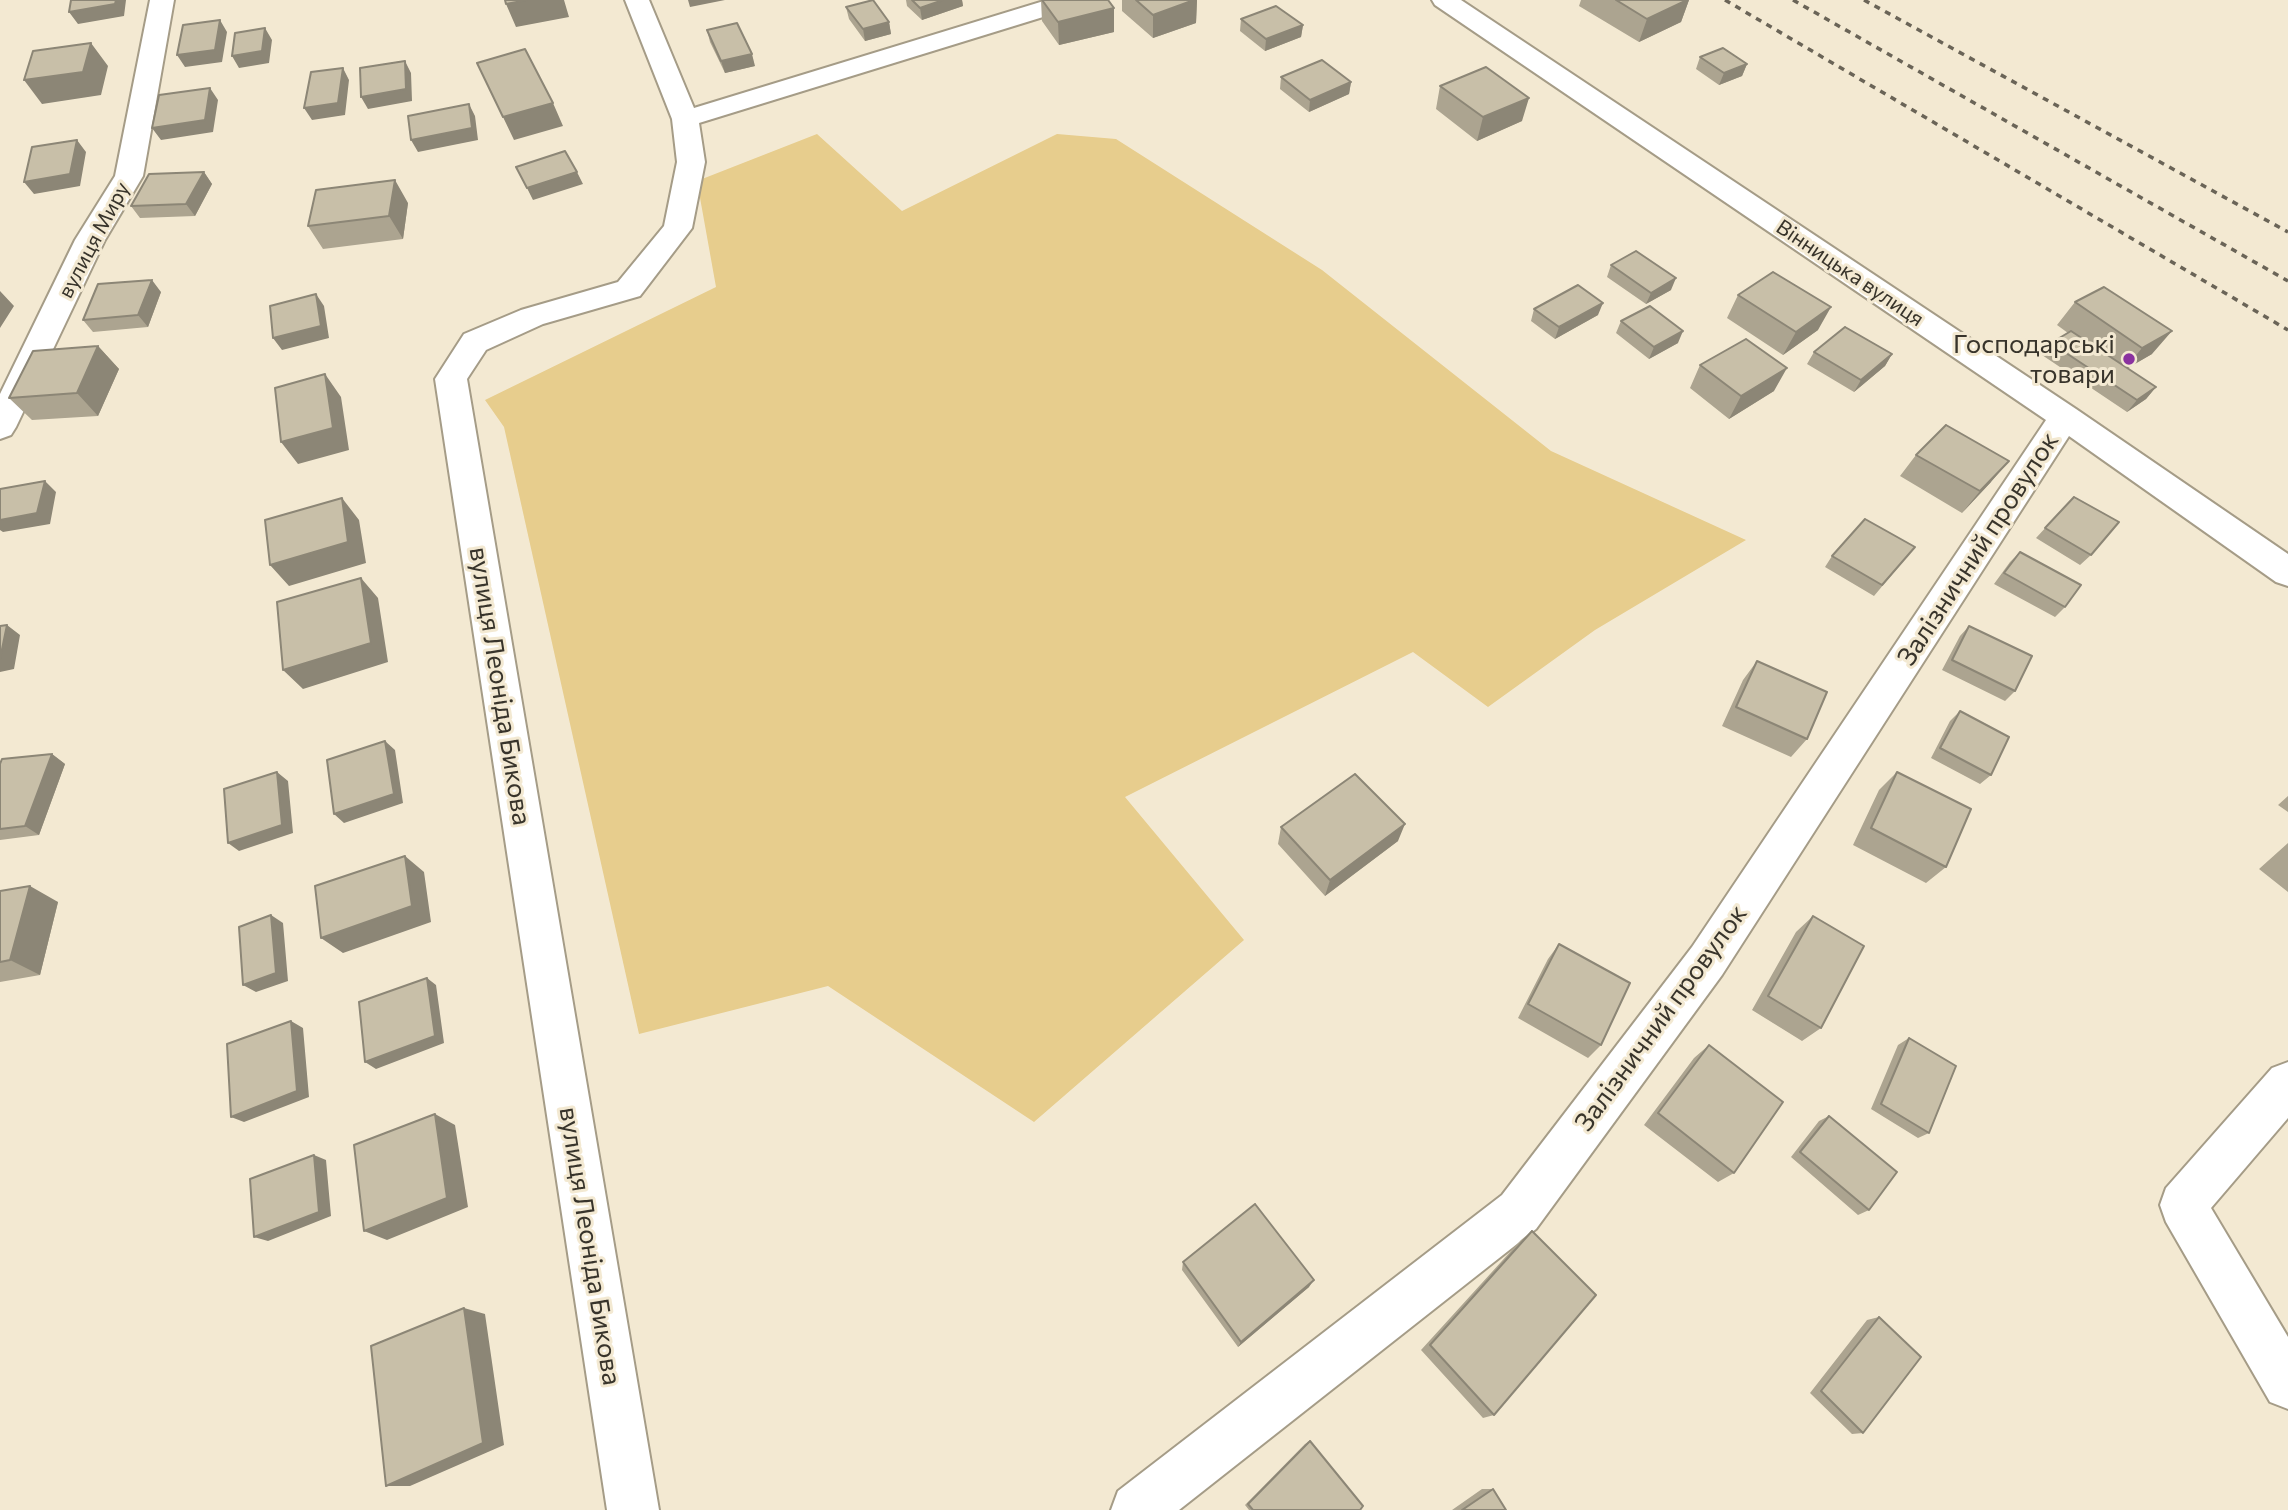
<!DOCTYPE html>
<html>
<head>
<meta charset="utf-8">
<style>
  body { margin:0 }
  canvas { display:block; background:#f3e9d2 }
</style>
</head>
<body>
<canvas width="2288" height="1510"></canvas>
<script>
const c = document.querySelector('canvas').getContext('2d');
c.lineJoin = 'round';
function fill(path, color) { c.fillStyle = color; c.fill(path, 'evenodd'); }
const poly = rows => new Path2D(rows.map(r => 'M' + r).join(''));
function trace(path, color, width, dash) { c.strokeStyle = color; c.lineWidth = width; c.lineCap = dash ? 'butt' : 'round'; c.setLineDash(dash || []); c.stroke(path); }
function write(font, color, halo, rows, align = 'center') {
  c.font = font + ' Commissioner,sans-serif'; c.lineWidth = 6; c.setLineDash([]); c.textBaseline = 'middle'; c.strokeStyle = halo; c.fillStyle = color; for (const [text, x, y, turn = 0] of rows) {
    c.save(); c.translate(x, y); c.rotate((+turn || 0) * Math.PI / 180); c.textAlign = isNaN(turn) ? turn : align; if (halo) c.strokeText(text, 0, 0); c.fillText(text, 0, 0); c.restore();
  }
}
const green = poly([
  [817,134,902,211,1057,134,1116,139,1322,270,1551,451,1746,540,1595,630,1488,707,1413,652,1125,797,1244,940,1034,1122,828,986,639,1034,504,427,485,400,716,287,697,181]
]);
const minor = poly([
  [150,0,174,0,143,176,105,240,16,427,11,435,0,439,0,394,75,240,115,176,150,0],
  [625,0,649,0,694,108,1047,0,1085,0,1082,5,699,123,705,162,692,228,640,296,543,324,486,350,467,379,659,1510,607,1510,435,379,464,334,521,310,618,282,664,226,677,162,672,119,625,0],
  [1432,0,1461,0,2076,409,2288,554,2288,586,2276,582,2069,436,1722,975,1536,1229,1179,1510,1111,1510,1118,1491,1502,1195,1692,947,2046,420,1435,5,1432,0],
  [2288,1062,2288,1118,2211,1208,2288,1337,2288,1409,2270,1402,2166,1222,2160,1205,2166,1188,2272,1068,2288,1062]
]);
const rail = poly([
  [1725,0,2288,330],
  [1793,0,2288,281],
  [1864,0,2288,232]
]);
const wall = poly([
  [906,0,962,0,963,6,922,20,907,6],
  [1041,0,1108,0,1114,32,1059,45,1042,21],
  [1122,0,1197,0,1196,23,1153,38,1122,11],
  [1581,0,1689,0,1681,22,1639,42,1579,6],
  [846,7,889,22,891,34,865,41,849,19],
  [1241,19,1303,25,1301,37,1265,51,1240,31],
  [707,30,755,66,725,73,710,42],
  [1700,57,1747,64,1742,76,1719,85,1696,69],
  [1281,77,1351,82,1349,94,1309,112,1280,89],
  [1440,86,1522,121,1477,141,1436,109],
  [204,172,212,184,195,216,140,218,131,206],
  [408,203,403,239,323,249,308,226],
  [1611,265,1671,290,1646,304,1607,277],
  [161,292,148,327,93,332,83,320],
  [1738,295,1818,330,1783,355,1727,318],
  [2075,302,2152,354,2127,368,2156,387,2146,399,2127,412,2042,355,2051,343,2068,333,2057,325],
  [1534,309,1598,315,1555,339,1531,321],
  [1621,321,1678,343,1649,359,1616,333],
  [98,346,119,369,98,416,32,420,9,398],
  [1814,352,1892,354,1885,366,1854,392,1807,364],
  [1700,365,1774,391,1729,419,1690,388],
  [1916,455,1991,482,1962,513,1900,476],
  [2074,497,2091,555,2080,565,2036,538],
  [1915,547,1874,596,1825,567,1832,556],
  [2020,552,2065,607,2055,617,1994,584,2010,562],
  [1969,626,2015,691,2005,701,1942,670,1960,636],
  [1757,661,1807,739,1791,757,1722,726,1743,680],
  [1960,711,1991,775,1980,784,1931,758,1950,721],
  [52,754,65,764,39,835,0,840,0,764],
  [1897,772,1946,867,1926,883,1853,845,1879,790],
  [2288,796,2288,812,2278,805],
  [1281,827,1398,841,1325,896,1278,844],
  [2288,843,2288,892,2259,869],
  [0,891,58,902,40,975,0,982],
  [1813,916,1821,1028,1802,1041,1752,1010,1796,932],
  [1559,944,1601,1045,1588,1058,1518,1018,1548,959],
  [1909,1038,1929,1133,1918,1138,1871,1109,1898,1045],
  [1709,1045,1734,1173,1718,1182,1644,1125,1694,1058],
  [1829,1116,1869,1210,1858,1215,1791,1157,1819,1121],
  [1532,1231,1494,1415,1483,1418,1421,1350,1521,1240],
  [1183,1262,1309,1287,1238,1347,1182,1270],
  [1879,1317,1863,1433,1852,1434,1810,1393,1867,1320],
  [1310,1441,1360,1510,1249,1510,1245,1505,1305,1444],
  [1482,1489,1493,1489,1506,1510,1452,1510]
]);
const shadedWall = poly([
  [116,0,126,0,124,16,78,24,69,12],
  [527,0,564,0,569,17,516,27,506,4],
  [688,0,725,0,690,7],
  [943,0,962,0,963,6,922,20,920,8],
  [1194,0,1197,0,1196,23,1153,38,1153,15],
  [1687,0,1689,0,1681,22,1639,42,1647,19],
  [1114,8,1114,32,1059,45,1058,22],
  [220,20,227,32,222,62,185,67,177,55],
  [889,22,891,34,865,41,863,29],
  [1303,25,1301,37,1265,51,1266,39],
  [265,28,272,40,269,63,239,68,232,56],
  [91,43,108,66,101,95,42,104,24,80],
  [752,54,755,66,725,73,721,61],
  [405,61,411,73,412,101,368,109,361,97],
  [1747,64,1742,76,1719,85,1724,73],
  [343,68,349,80,345,115,312,120,304,108],
  [1351,82,1349,94,1309,112,1310,100],
  [210,88,218,100,213,132,161,140,152,128],
  [1529,98,1522,121,1477,141,1483,117],
  [553,103,563,126,514,140,503,117],
  [469,104,475,116,478,140,418,152,411,140],
  [77,140,86,152,80,186,34,194,24,182],
  [204,172,212,184,195,216,186,204],
  [577,172,583,184,533,200,527,188],
  [395,180,408,203,403,239,389,216],
  [1676,278,1671,290,1646,304,1651,293],
  [152,280,161,292,148,327,138,315],
  [0,291,14,306,0,328],
  [316,294,324,306,329,338,282,350,273,338],
  [1603,303,1598,315,1555,339,1559,327],
  [1831,307,1818,330,1783,355,1796,332],
  [1683,331,1678,343,1649,359,1654,347],
  [2172,331,2152,354,2123,371,2142,348],
  [98,346,119,369,98,416,77,393],
  [1892,354,1885,366,1854,392,1861,380],
  [1787,368,1774,391,1729,419,1741,396],
  [325,374,341,397,349,450,298,464,281,442],
  [2156,387,2146,399,2127,412,2137,400],
  [2009,461,1991,482,1962,513,1980,491],
  [45,481,56,492,50,524,3,532,0,530,0,520],
  [342,498,359,520,366,563,289,586,270,565],
  [361,578,378,598,388,662,303,689,283,670],
  [7,625,20,635,14,669,0,672,0,659],
  [385,741,395,750,403,803,344,823,334,814],
  [52,754,65,764,39,835,25,826],
  [277,772,288,781,293,833,239,851,228,843],
  [1405,824,1398,841,1325,896,1330,880],
  [405,856,424,872,431,922,343,953,321,938],
  [30,886,58,902,40,975,10,960],
  [271,915,283,923,288,981,256,992,243,985],
  [427,978,436,985,444,1043,376,1069,365,1062],
  [291,1021,303,1028,309,1097,244,1122,231,1117],
  [435,1114,455,1125,468,1207,387,1240,364,1231],
  [314,1155,326,1160,331,1216,268,1241,254,1237],
  [1314,1280,1309,1287,1238,1347,1241,1342],
  [464,1308,485,1314,504,1445,410,1486,386,1486]
]);
const building = poly([
  [71,0,116,0,115,4,69,12,71,0],
  [505,0,527,0,506,4,505,0],
  [873,0,889,22,863,29,846,7,873,0],
  [912,0,943,0,920,8,912,0],
  [1042,0,1108,0,1114,8,1058,22,1042,0],
  [1136,0,1194,0,1153,15,1136,0],
  [1616,0,1687,0,1647,19,1616,0],
  [1276,6,1303,25,1266,39,1241,19,1276,6],
  [220,20,215,50,177,55,183,25,220,20],
  [737,23,752,54,721,61,707,30,737,23],
  [265,28,262,51,232,56,235,33,265,28],
  [91,43,83,72,24,80,33,51,91,43],
  [1723,48,1747,64,1724,73,1700,57,1723,48],
  [525,49,553,103,503,117,477,63,525,49],
  [1322,60,1351,82,1310,100,1281,77,1322,60],
  [405,61,406,89,361,97,360,68,405,61],
  [1486,67,1529,98,1483,117,1440,86,1486,67],
  [343,68,338,103,304,108,311,72,343,68],
  [210,88,205,120,152,128,159,95,210,88],
  [469,104,472,128,411,140,408,116,469,104],
  [77,140,70,174,24,182,32,147,77,140],
  [565,151,577,172,527,188,516,167,565,151],
  [204,172,186,204,131,206,149,174,204,172],
  [395,180,389,216,308,226,316,190,395,180],
  [1636,251,1676,278,1651,293,1611,265,1636,251],
  [1773,272,1831,307,1796,332,1738,295,1773,272],
  [152,280,138,315,83,320,98,284,152,280],
  [1578,285,1603,303,1559,327,1534,309,1578,285],
  [2104,287,2172,331,2142,348,2075,302,2104,287],
  [316,294,321,326,273,338,270,306,316,294],
  [1650,306,1683,331,1654,347,1621,321,1650,306],
  [1845,327,1892,354,1861,380,1814,352,1845,327],
  [2071,331,2156,387,2137,400,2051,343,2071,331],
  [1746,339,1787,368,1741,396,1700,365,1746,339],
  [98,346,77,393,9,398,33,351,98,346],
  [325,374,333,428,281,442,275,388,325,374],
  [1946,425,2009,461,1980,491,1916,455,1946,425],
  [45,481,37,513,0,520,0,489,45,481],
  [2074,497,2119,522,2091,555,2045,528,2074,497],
  [342,498,348,542,270,565,265,520,342,498],
  [1865,519,1915,547,1882,585,1832,556,1865,519],
  [2020,552,2081,585,2065,607,2004,573,2020,552],
  [361,578,371,643,283,670,277,602,361,578],
  [7,625,0,659,0,626,7,625],
  [1969,626,2032,656,2015,691,1952,660,1969,626],
  [1757,661,1827,692,1807,739,1736,707,1757,661],
  [1960,711,2009,737,1991,775,1940,748,1960,711],
  [385,741,394,794,334,814,327,760,385,741],
  [52,754,25,826,0,829,0,764,2,759,52,754],
  [277,772,282,825,228,843,224,789,277,772],
  [1897,772,1971,809,1946,867,1871,828,1897,772],
  [1355,774,1405,824,1330,880,1281,827,1355,774],
  [405,856,412,906,321,938,315,886,405,856],
  [30,886,10,960,0,962,0,891,30,886],
  [271,915,276,973,243,985,239,927,271,915],
  [1813,916,1864,946,1821,1028,1768,996,1813,916],
  [1559,944,1630,983,1601,1045,1528,1004,1559,944],
  [427,978,435,1036,365,1062,359,1002,427,978],
  [291,1021,297,1091,231,1117,227,1044,291,1021],
  [1909,1038,1956,1066,1929,1133,1881,1104,1909,1038],
  [1709,1045,1783,1102,1734,1173,1658,1113,1709,1045],
  [435,1114,447,1198,364,1231,354,1145,435,1114],
  [1829,1116,1897,1172,1869,1210,1800,1152,1829,1116],
  [314,1155,319,1212,254,1237,250,1179,314,1155],
  [1255,1204,1314,1280,1241,1342,1183,1262,1255,1204],
  [1532,1231,1596,1295,1494,1415,1430,1345,1532,1231],
  [464,1308,483,1443,386,1486,371,1346,464,1308],
  [1879,1317,1921,1357,1863,1433,1821,1391,1879,1317],
  [1310,1441,1363,1506,1360,1510,1253,1510,1248,1504,1310,1441],
  [1493,1489,1506,1510,1462,1510,1493,1489]
]);
const markers = [
  [2129,359,7,"#8a329f"]
];
const farStreetnames = [
  ["вулиця Миру",94,240,-62],
  ["Вінницька вулиця",1850,273,34]
];
const poiNames = [
  ["Господарські",2115,344],
  ["товари",2115,374]
];
const streetNames = [
  ["Залізничний провулок",1978,549,-57],
  ["вулиця Леоніда Бикова",500,686,81],
  ["Залізничний провулок",1661,1018,-54],
  ["вулиця Леоніда Бикова",590,1246,81]
];
fill(green, '#e7cd8d');
trace(minor, '#a59c87', 4);
fill(minor, '#fff');
trace(rail, '#6a6457', 3.5, [6, 6]);
fill(wall, '#aca490');
fill(shadedWall, '#8c8676');
fill(building, '#c8bfa8');
trace(building, '#8c8676', 2);
for (const [x, y, r, color] of markers) { const dot = new Path2D(); dot.arc(x, y, r, 0, 2 * Math.PI); c.fillStyle = color; c.fill(dot); trace(dot, '#f3e9d2', 2.5); }
write('21px', '#38342b', '#f3e9d2', farStreetnames);
write('26px', '#38342b', '#f3e9d2', poiNames, 'right');
write('26px', '#38342b', '#f3e9d2', streetNames);
</script>
</body>
</html>
